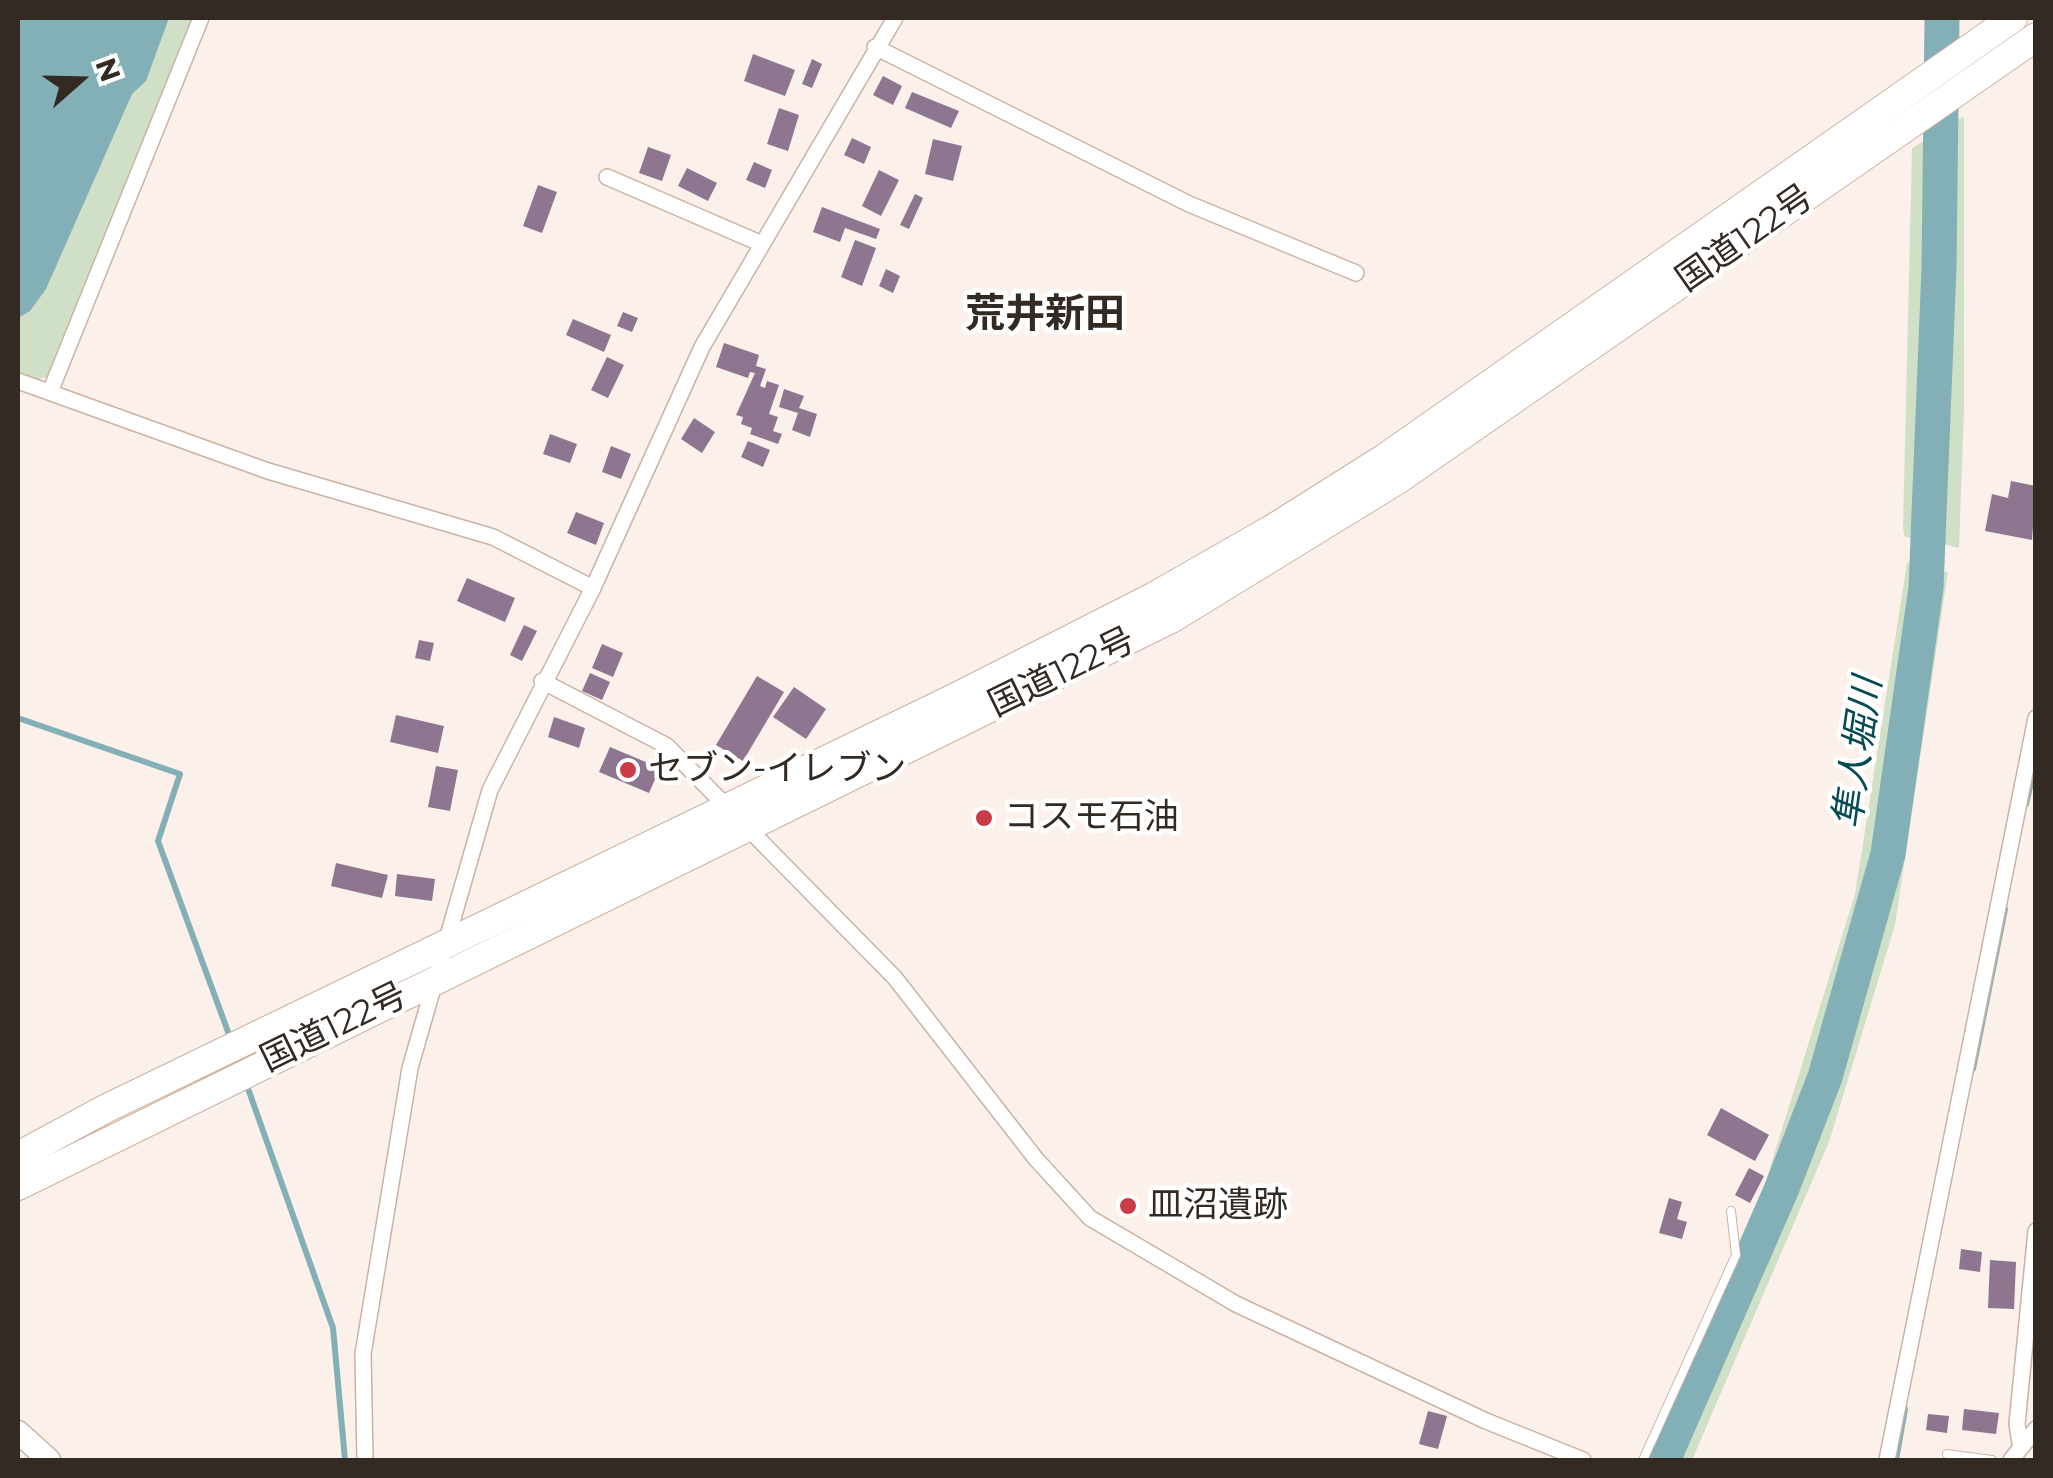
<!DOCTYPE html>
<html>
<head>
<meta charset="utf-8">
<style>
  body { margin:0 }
  #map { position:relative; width:2053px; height:1478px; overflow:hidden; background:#fcf1ea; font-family:Montserrat,sans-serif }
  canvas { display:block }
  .frame { position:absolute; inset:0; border:20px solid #342a24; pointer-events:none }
  .north { position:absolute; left:30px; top:30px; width:100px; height:100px; -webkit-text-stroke:8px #fff; paint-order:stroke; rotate:70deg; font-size:28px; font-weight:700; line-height:40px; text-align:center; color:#342a24 }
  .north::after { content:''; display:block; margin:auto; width:35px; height:45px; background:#342a24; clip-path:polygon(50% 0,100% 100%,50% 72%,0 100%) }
</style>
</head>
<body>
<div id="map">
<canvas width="2053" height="1478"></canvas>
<div class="frame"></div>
<div class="north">N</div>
</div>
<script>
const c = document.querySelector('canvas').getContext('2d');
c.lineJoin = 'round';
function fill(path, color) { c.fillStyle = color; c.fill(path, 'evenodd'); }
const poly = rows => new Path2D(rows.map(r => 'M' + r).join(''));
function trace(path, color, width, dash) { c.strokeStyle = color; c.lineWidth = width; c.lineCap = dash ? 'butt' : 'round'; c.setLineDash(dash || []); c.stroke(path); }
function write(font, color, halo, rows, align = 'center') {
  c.font = font + ' Montserrat,"Noto Sans JP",sans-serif'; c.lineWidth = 9; c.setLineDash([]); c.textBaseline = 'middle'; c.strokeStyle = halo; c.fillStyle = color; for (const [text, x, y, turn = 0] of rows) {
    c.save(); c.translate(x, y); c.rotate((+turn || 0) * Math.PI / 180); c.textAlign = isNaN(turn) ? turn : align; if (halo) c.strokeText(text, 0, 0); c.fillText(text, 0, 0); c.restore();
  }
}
const green = poly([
  [18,18,194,18,51,376,32,381,18,376],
  [1964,117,1964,410,1959,548,1936,542,1950,122],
  [1931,137,1933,233,1919,541,1904,536,1903,526,1912,148],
  [1907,563,1920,565,1901,741,1882,842,1813,1093,1767,1213,1657,1460,1650,1460,1745,1248,1855,894],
  [1934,570,1948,572,1895,925,1829,1142,1692,1460,1671,1460,1812,1138,1894,855,1910,774]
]);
const water = poly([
  [18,18,169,18,146,81,132,94,46,289,30,311,18,318]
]);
const stream = poly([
  [18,718,180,774,158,841,231,1040],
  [2026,804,2036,761],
  [1973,1069,2005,909],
  [245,1080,333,1328,345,1460],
  [1896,1460,1905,1409]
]);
const river = poly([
  [1663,1460,1782,1188,1825,1077,1888,854,1926,588,1939,268,1942,18]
]);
const building = poly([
  [753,54,795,70,785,96,744,81],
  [812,59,822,64,812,88,802,84],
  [883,76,902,86,893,105,873,95],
  [912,92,959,111,951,128,905,108],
  [779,108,799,115,788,151,767,144],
  [852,138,871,147,864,164,844,155],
  [933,139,962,146,953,181,925,174],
  [648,147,671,155,662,181,639,173],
  [754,162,772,170,765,188,746,180],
  [687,168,717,183,708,201,678,186],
  [879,170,899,180,881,216,862,206],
  [538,185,557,192,542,233,523,226],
  [915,194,923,198,909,229,900,225],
  [822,207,880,229,876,239,845,228,840,242,813,232],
  [855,240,876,248,862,286,841,277],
  [886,269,900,276,893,293,879,286],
  [623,312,638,318,632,332,617,326],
  [573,319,611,335,604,352,566,335],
  [724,343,759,355,756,366,766,369,760,386,765,388,767,381,779,385,769,414,778,417,773,431,782,434,778,444,750,434,752,428,741,424,743,417,736,415,755,373,750,372,748,378,716,367],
  [607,357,624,365,608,398,591,390],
  [784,389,804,396,799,408,817,414,810,437,792,430,798,413,779,407],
  [694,418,715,432,702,453,681,439],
  [550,434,577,444,570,463,543,454],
  [748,441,770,450,763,467,741,457],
  [611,446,631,454,621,479,602,472],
  [2011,481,2036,486,2032,540,1985,531,1992,494,2008,498],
  [576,512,604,523,596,545,567,533],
  [467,578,515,598,505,622,457,601],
  [524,625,537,631,522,661,510,655],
  [419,640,434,643,430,661,415,658],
  [602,644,623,653,613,677,592,668],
  [590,673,610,682,602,700,582,691],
  [757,676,784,692,743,761,716,745],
  [794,687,826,709,806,739,773,717],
  [396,715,444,726,438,753,390,742],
  [554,717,585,728,579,748,548,737],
  [610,747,660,768,649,793,599,772],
  [436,766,458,770,450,811,428,807],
  [336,863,388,875,382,898,331,886],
  [397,874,435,879,432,901,395,896],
  [1721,1108,1769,1135,1755,1161,1707,1135],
  [1749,1168,1764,1176,1750,1203,1735,1195],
  [1669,1198,1682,1202,1677,1219,1687,1222,1682,1239,1659,1233],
  [1961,1249,1982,1252,1980,1272,1959,1269],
  [1990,1260,2016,1262,2014,1309,1988,1308],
  [1964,1409,1999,1413,1996,1434,1962,1430],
  [1428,1411,1447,1416,1438,1449,1419,1444],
  [1928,1414,1949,1416,1947,1433,1926,1430]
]);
const lane = poly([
  [1947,1454,1992,1460],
  [1643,1460,1736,1255,1731,1211]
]);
const street = poly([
  [875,47,1189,204,1356,273],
  [607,177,762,244],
  [18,381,268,471,493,537,593,588],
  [50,392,201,18],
  [542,681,667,746,895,978,1036,1159,1090,1218,1236,1304,1486,1421,1583,1460],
  [2020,1443,2017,1424,2036,1231],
  [365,1460,363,1354,410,1068,490,790,593,588,702,347,895,18],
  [1887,1460,2036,718],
  [2011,1460,2036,1429]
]);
const secondary = poly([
  [18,1432,49,1460]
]);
const highway = poly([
  [18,1156,105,1109,956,697,1153,597,1272,529,1383,459,2013,18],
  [18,1186,1171,619,1399,479,2036,37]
]);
const markers = [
  [628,770,10,"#cb3b48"],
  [984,818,10,"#cb3b48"],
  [1128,1206,10,"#cb3b48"]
];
const streetNames = [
  ["国道122号",1745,239,-35],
  ["国道122号",1062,673,-26],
  ["国道122号",334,1028,-26]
];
const poiNames = [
  ["セブン-イレブン",648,770],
  ["コスモ石油",1004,818],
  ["皿沼遺跡",1148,1206]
];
const waterNames = [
  ["隼人堀川",1859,753,-82]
];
const quarterNames = [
  ["荒井新田",1045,315]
];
fill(green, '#d0e0c7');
fill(water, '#83b0b7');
trace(stream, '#83b0b7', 6);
trace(river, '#83b0b7', 35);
fill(building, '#8e7590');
trace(lane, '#cbb2a2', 10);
trace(street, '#cbb2a2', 18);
trace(secondary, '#cbb2a2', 25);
trace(highway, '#cbb2a2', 30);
trace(lane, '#fff', 8);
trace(street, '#fff', 15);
trace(secondary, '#fff', 22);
trace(highway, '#fff', 28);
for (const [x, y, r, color] of markers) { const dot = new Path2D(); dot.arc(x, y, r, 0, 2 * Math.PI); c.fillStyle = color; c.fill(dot); trace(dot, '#fff', 4); }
write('35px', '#342a24', '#fff', streetNames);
write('35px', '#342a24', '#fff', poiNames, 'left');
write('italic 38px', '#074c54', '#fff', waterNames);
write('bold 40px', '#342a24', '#fff', quarterNames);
</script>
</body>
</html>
